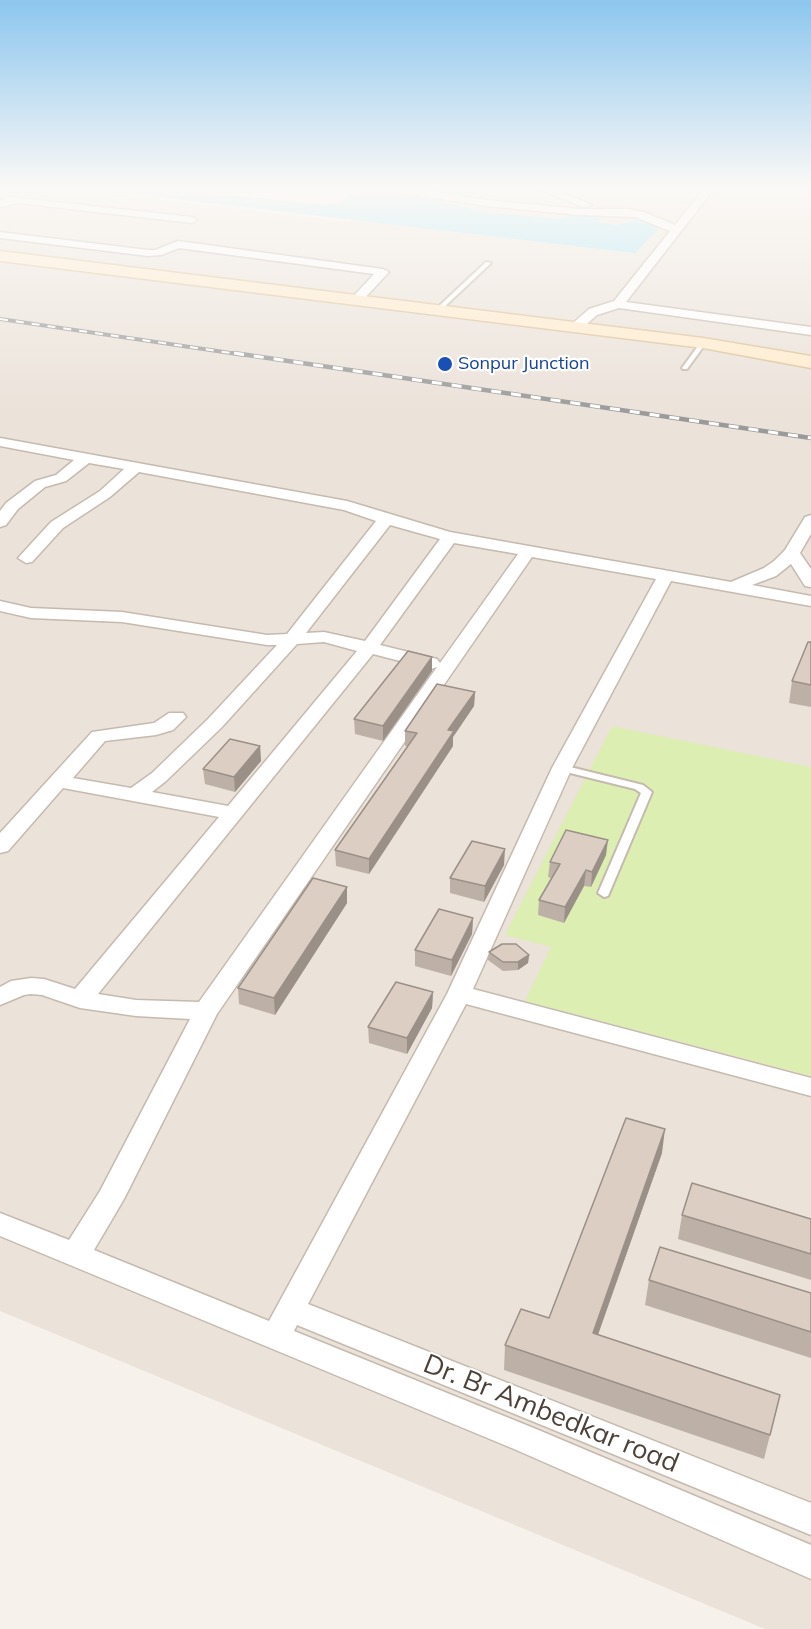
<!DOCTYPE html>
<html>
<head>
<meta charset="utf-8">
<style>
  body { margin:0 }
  canvas { display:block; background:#f7f1eb }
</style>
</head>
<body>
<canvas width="811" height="1629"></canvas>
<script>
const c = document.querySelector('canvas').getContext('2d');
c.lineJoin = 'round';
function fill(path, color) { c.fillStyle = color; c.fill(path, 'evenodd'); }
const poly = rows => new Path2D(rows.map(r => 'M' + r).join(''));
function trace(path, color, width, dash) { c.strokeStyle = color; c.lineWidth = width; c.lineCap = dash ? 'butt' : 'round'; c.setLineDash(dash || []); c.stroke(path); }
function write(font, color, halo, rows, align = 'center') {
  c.font = font + ' Mulish,sans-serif'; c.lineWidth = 4.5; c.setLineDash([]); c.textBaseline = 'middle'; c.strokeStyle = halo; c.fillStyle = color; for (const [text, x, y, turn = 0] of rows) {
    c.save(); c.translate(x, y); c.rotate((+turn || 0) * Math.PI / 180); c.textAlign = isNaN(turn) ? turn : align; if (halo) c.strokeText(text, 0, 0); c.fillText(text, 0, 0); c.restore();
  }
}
const residential = poly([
  [0,189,69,189,349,222,400,189,811,189,811,1629,765,1629,0,1311]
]);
const green = poly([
  [612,726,811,767,811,1076,525,1001,551,947,505,935]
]);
const water = poly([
  [90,189,179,189,322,205,337,204,358,189,369,189,434,196,445,203,484,212,559,219,575,215,600,218,598,222,617,225,637,220,661,226,635,253]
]);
const lane = poly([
  [486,262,491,263,440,311,436,311,436,309,486,262],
  [701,342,706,343,687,369,683,369,682,368,701,342],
  [562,765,643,785,652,792,608,896,604,897,598,893,641,793,635,789,558,770,557,768,562,765]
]);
const street = poly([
  [393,189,417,189,486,200,580,209,627,209,644,212,675,225,704,189,714,189,626,302,811,327,811,335,619,308,597,315,580,330,572,330,570,327,572,324,589,309,614,301,670,231,635,217,580,215,486,206,398,192,393,189],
  [538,189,552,189,592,205,583,207,538,189],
  [9,197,192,217,197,220,192,223,18,203,0,207,0,200,9,197],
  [0,232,148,250,155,250,178,241,383,269,389,272,360,303,356,304,350,300,374,274,179,248,161,255,148,256,0,238,0,232],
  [0,438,347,501,450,532,731,582,764,568,774,561,785,550,805,517,811,515,811,534,800,553,811,569,811,587,805,586,791,564,776,576,752,585,811,596,811,606,671,581,572,768,473,989,811,1078,811,1096,466,1004,308,1304,811,1503,811,1535,297,1325,294,1331,536,1429,811,1545,811,1579,514,1449,0,1236,0,1213,69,1240,100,1191,190,1019,136,1016,80,1008,42,995,31,994,24,995,0,1005,0,987,11,981,31,978,44,979,75,989,219,817,63,788,8,851,0,853,0,833,92,732,154,723,169,713,183,713,186,717,173,730,156,735,105,741,73,778,131,788,152,773,208,719,277,645,267,645,122,622,31,618,0,611,0,601,31,608,122,612,267,635,287,634,376,521,344,510,139,472,110,497,63,528,32,562,26,563,18,558,51,522,100,491,124,469,89,463,66,481,45,487,18,509,6,525,0,527,0,511,6,503,35,481,56,475,74,460,0,446,0,438],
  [390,525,440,539,365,641,324,632,306,633,390,525],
  [454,543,518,554,440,663,437,659,380,645,454,543],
  [532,557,656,579,552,768,447,994,269,1321,94,1250,124,1199,217,1014,532,557],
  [324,642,357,651,228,806,152,792,166,781,222,727,297,644,324,642],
  [373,654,431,669,437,667,199,1002,136,1000,98,994,373,654]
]);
const secondary = poly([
  [0,251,703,338,811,356,811,368,703,348,0,261,0,251]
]);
const railFar1 = poly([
  [0,319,244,355]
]);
const rail = poly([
  [234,353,811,438]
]);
const wall = poly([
  [811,642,811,707,789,703,792,681],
  [432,657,432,671,383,741,355,734,354,719],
  [475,692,474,706,453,737,453,746,369,874,336,866,335,850,408,746,405,746,405,731],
  [260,746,261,761,235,792,205,784,203,769],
  [606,855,591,887,584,886,564,923,538,915,539,900,551,878,548,877,550,862],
  [504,865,484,902,450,893,450,878],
  [347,887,347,903,275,1015,239,1004,238,988],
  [473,918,472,934,451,976,415,966,415,950],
  [489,952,529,955,528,963,518,970,503,971,488,960],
  [433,992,432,1008,407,1054,369,1043,368,1027],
  [662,1153,598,1335,780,1395,764,1459,504,1370,505,1345,549,1318],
  [682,1215,811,1219,811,1280,678,1239],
  [649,1280,811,1293,811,1358,645,1305]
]);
const shadedWall = poly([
  [432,657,432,671,383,741,383,726],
  [475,692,474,706,453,737,453,746,369,874,369,859,448,730],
  [260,746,261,761,235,792,234,777],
  [608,840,606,855,591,887,592,872],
  [505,849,504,865,484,902,485,886],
  [586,870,584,886,564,923,565,907],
  [347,887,347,903,275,1015,274,998],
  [473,918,472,934,451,976,452,960],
  [529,955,528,963,518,970,518,962],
  [433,992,432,1008,407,1054,407,1038],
  [665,1129,662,1153,590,1357,593,1333]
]);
const building = poly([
  [808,642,811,642,811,685,792,681,808,642],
  [408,651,432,657,383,726,354,719,408,651],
  [437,684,475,692,448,730,454,731,369,859,335,850,417,733,405,731,437,684],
  [230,739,260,746,234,777,203,769,230,739],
  [566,830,608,840,592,872,586,870,565,907,539,900,560,864,550,862,566,830],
  [472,841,505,849,485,886,450,878,472,841],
  [313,878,347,887,274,998,238,988,313,878],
  [439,909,473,918,452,960,415,950,439,909],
  [502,944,516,944,529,955,518,962,503,962,489,952,502,944],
  [396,982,433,992,407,1038,368,1027,396,982],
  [626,1118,665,1129,593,1333,780,1395,770,1435,505,1345,521,1309,549,1318,626,1118],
  [692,1183,811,1219,811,1254,682,1215,692,1183],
  [660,1247,811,1293,811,1332,649,1280,660,1247]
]);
const markers = [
  [445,364,8,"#1a4fb4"]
];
const farTransitnames = [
  ["Sonpur Junction",458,364]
];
const nearStreetnames = [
  ["Dr. Br Ambedkar road",551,1414,22]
];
fill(residential, '#ebe2d9');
fill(green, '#dceeb1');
fill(water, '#a3e2f7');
trace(lane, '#c6baaf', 4);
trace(street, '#c6baaf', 3);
trace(secondary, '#ddc199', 3);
fill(lane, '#fff');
fill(street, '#fff');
fill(secondary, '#ffebcc');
trace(railFar1, '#9a9a9a', 4);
trace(rail, '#9a9a9a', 4.5);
trace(railFar1, '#fff', 2, [8]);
trace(rail, '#fff', 3, [10]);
fill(wall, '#bdb1a7');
fill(shadedWall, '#9a9088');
fill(building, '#dccec2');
trace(building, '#9a9088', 1.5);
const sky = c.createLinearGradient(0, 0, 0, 417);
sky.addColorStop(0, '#8cc6ee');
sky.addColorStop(0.45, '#fbf9f6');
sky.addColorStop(1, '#fbf9f600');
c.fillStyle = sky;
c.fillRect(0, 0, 811, 417);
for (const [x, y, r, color] of markers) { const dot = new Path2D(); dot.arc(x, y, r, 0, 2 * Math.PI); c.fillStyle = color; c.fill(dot); trace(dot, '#fff', 2); }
write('18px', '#164399', '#fff', farTransitnames, 'left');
write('27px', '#4c4138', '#fff', nearStreetnames);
</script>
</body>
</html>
